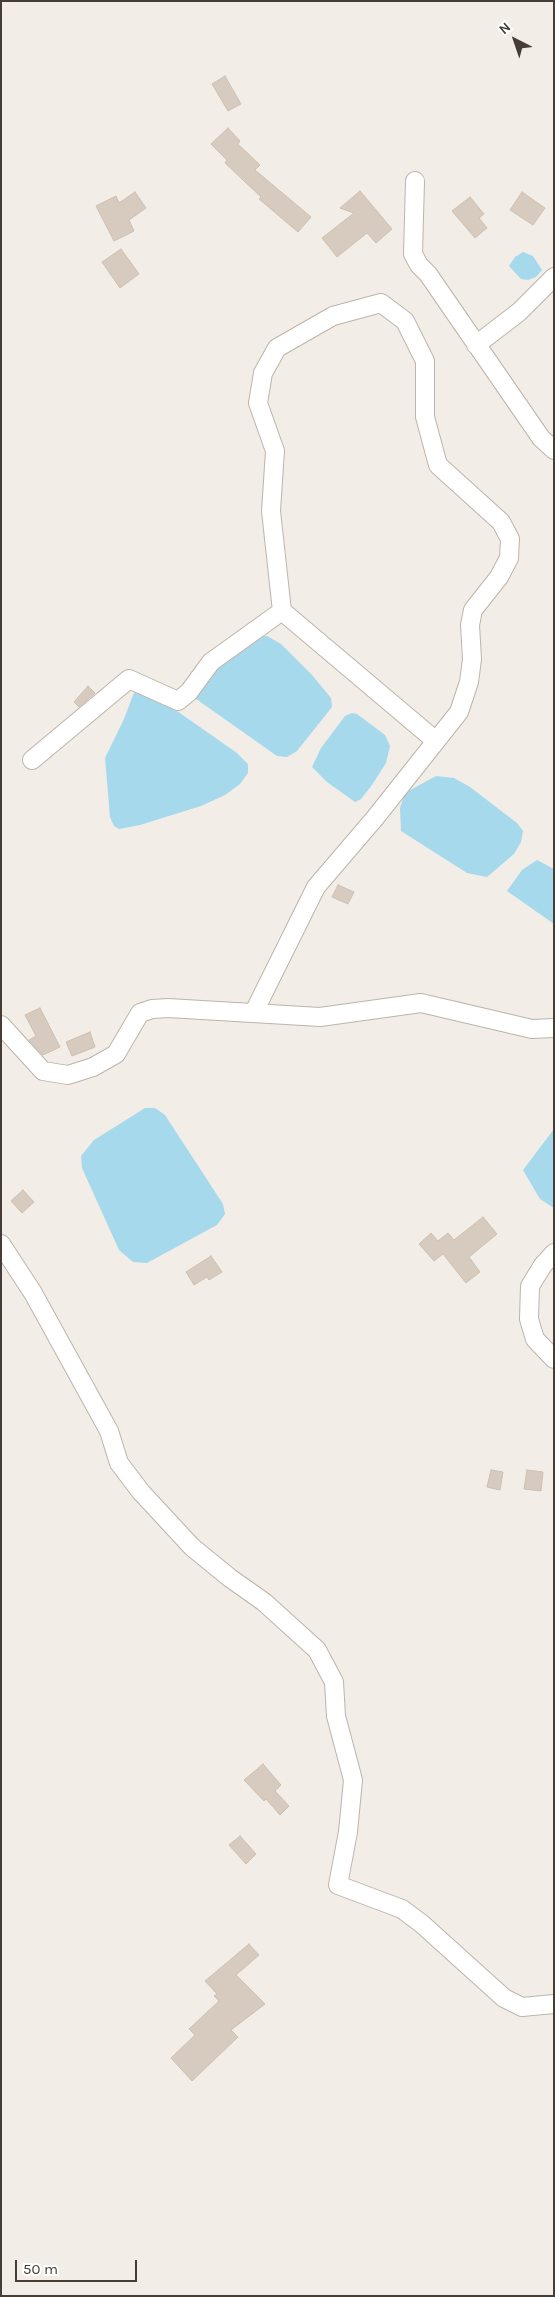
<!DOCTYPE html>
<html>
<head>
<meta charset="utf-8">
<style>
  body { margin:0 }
  #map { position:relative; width:555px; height:2297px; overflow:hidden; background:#f2ede7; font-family:Karla,sans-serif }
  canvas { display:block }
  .frame { position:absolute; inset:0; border:2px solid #453d36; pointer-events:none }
  .north { position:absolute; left:490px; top:15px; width:50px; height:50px; -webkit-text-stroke:4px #fff; paint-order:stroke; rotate:319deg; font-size:14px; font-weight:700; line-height:20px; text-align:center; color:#453d36 }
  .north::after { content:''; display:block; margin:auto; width:18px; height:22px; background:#453d36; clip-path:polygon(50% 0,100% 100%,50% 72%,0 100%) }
  .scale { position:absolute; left:15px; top:2260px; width:122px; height:22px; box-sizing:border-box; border:2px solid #453d36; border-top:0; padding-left:6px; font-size:15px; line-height:18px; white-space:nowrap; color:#453d36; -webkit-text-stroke:4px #fff; paint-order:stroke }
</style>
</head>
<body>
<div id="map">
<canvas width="555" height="2297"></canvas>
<div class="frame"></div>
<div class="north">N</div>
<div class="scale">50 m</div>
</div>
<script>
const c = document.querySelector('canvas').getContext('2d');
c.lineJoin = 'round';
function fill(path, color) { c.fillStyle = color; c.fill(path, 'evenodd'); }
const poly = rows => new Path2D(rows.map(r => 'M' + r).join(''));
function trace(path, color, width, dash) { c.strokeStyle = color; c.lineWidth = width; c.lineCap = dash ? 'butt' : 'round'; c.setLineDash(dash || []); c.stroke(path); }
const water = poly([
  [523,252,533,256,542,270,536,277,528,280,521,279,509,266,515,257],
  [267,636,281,644,312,675,331,698,332,707,297,751,287,757,277,756,192,696,213,672,244,644,256,637],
  [135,690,147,690,237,753,248,764,248,773,240,784,225,795,201,806,140,825,119,829,114,826,110,817,105,758,124,719],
  [352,713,357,714,385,735,390,746,386,763,372,785,361,799,355,802,327,782,312,767,321,748,345,716],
  [436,776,454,778,470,787,517,823,523,831,521,842,514,854,487,877,467,873,401,831,400,808,405,793],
  [537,860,554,869,554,924,507,891,522,870],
  [145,1108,155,1108,165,1115,223,1204,225,1214,217,1225,147,1263,133,1262,119,1250,82,1168,81,1156,94,1140],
  [554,1129,554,1208,540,1199,523,1170]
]);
const building = poly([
  [225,76,241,104,228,111,212,84,225,76],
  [228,128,240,141,238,144,260,165,255,170,311,217,298,232,259,199,261,197,225,163,227,160,211,144,228,128],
  [360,191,392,229,376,243,367,233,337,257,322,238,354,213,340,208,360,191],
  [135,192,146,208,129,220,134,231,114,241,96,206,116,196,119,203,135,192],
  [522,192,545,208,533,225,510,210,522,192],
  [470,197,484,214,479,218,487,228,475,238,452,211,470,197],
  [121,249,139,274,120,288,102,262,121,249],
  [88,686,95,693,79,707,74,702,88,686],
  [338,885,354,892,348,904,332,897,338,885],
  [40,1008,60,1047,43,1055,29,1040,36,1036,25,1015,40,1008],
  [90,1032,95,1047,72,1056,66,1042,90,1032],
  [23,1190,34,1202,22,1213,11,1201,23,1190],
  [483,1217,497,1234,469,1257,480,1272,466,1283,443,1254,434,1261,419,1244,431,1233,438,1241,448,1233,454,1240,483,1217],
  [211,1256,222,1272,209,1280,207,1277,194,1285,186,1272,211,1256],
  [491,1470,503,1472,500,1490,487,1487,491,1470],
  [527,1470,543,1472,541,1491,524,1489,527,1470],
  [263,1764,281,1785,275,1791,289,1806,280,1815,266,1799,264,1801,244,1780,263,1764],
  [240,1836,256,1854,246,1864,229,1845,240,1836],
  [249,1944,259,1955,236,1975,265,2004,231,2030,238,2037,192,2081,171,2058,195,2035,189,2029,219,2001,214,1996,217,1994,205,1981,249,1944]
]);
const street = poly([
  [415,181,413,254,419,265,428,274,541,438,554,450],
  [476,345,519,312,554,277],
  [32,760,129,679,178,701,189,692,211,662,282,611,436,741],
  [254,1012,316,887,375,818,459,712,469,682,472,659,470,625,473,610,499,577,509,558,510,539,501,522,438,465,425,417,425,361,405,321,381,303,333,316,277,348,263,373,258,403,275,451,271,511,282,611],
  [1,1025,43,1071,68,1075,93,1067,116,1054,140,1013,152,1009,168,1008,320,1017,421,1003,532,1029,554,1028],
  [1,1244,33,1293,109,1431,119,1463,141,1492,192,1547,230,1578,264,1602,317,1650,334,1682,336,1716,353,1780,348,1832,338,1885,402,1909,422,1924,504,1998,522,2007,554,2004],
  [554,1253,543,1265,530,1286,529,1319,535,1339,554,1359]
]);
fill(water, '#a6d9ec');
fill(building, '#d7cbc0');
trace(building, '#cebfb0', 1);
trace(street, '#bdb4aa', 20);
trace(street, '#fff', 18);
</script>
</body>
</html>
